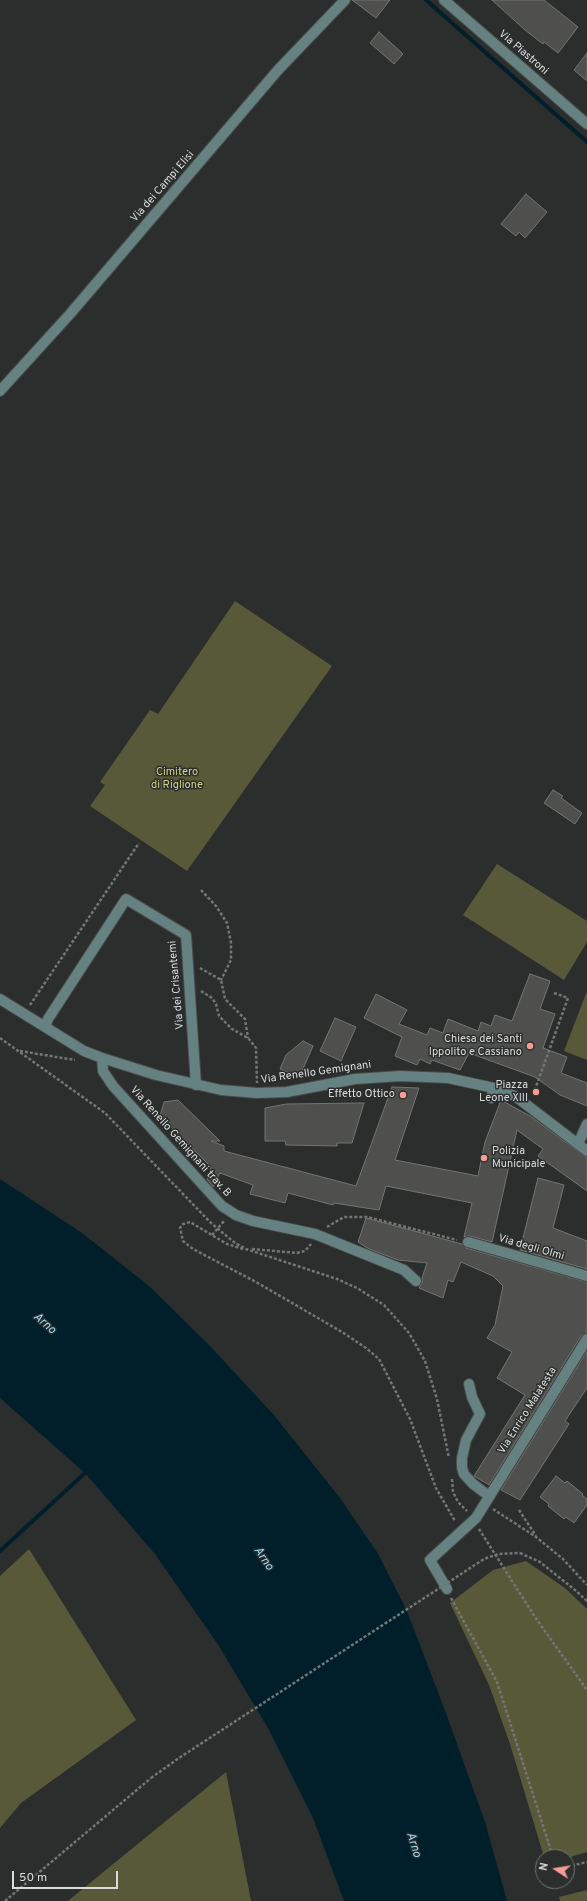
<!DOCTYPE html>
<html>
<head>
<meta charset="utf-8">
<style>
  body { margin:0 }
  #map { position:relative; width:587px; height:1901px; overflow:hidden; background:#2b2e2c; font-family:Overpass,sans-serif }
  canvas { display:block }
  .north { position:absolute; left:535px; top:1849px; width:40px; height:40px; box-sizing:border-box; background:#2b2e2c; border:1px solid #717472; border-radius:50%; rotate:282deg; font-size:11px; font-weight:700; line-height:16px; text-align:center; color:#dbdddc }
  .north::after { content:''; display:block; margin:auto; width:14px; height:18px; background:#f59c95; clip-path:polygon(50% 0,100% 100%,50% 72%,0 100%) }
  .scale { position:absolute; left:12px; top:1871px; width:106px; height:18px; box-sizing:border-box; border:2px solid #dbdddc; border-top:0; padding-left:5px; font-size:12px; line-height:14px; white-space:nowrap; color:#dbdddc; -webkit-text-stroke:3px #2b2e2c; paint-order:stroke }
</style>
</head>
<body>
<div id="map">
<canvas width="587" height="1901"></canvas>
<div class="north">N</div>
<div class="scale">50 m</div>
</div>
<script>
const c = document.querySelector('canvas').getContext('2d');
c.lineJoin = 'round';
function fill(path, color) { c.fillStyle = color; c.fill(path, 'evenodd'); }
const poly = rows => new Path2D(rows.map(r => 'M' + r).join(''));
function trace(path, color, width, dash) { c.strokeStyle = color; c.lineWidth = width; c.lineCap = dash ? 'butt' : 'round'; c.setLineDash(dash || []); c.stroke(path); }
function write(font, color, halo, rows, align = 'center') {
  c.font = font + ' Overpass,sans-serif'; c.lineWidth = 3; c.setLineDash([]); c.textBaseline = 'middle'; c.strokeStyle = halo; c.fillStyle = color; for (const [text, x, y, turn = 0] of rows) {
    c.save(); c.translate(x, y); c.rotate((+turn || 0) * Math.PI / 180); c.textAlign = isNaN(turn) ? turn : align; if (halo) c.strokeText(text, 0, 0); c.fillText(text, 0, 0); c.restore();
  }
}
const green = poly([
  [235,601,332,666,187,871,90,806,105,785,100,782,150,710,158,714],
  [497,864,587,921,587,942,564,980,463,915],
  [587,991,587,1060,564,1051],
  [29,1549,136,1720,21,1803,0,1828,0,1576],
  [526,1561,565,1588,587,1609,587,1852,567,1858,544,1857,510,1744,489,1685,450,1603,493,1570],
  [226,1772,251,1901,68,1901,107,1869],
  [587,1890,587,1901,560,1901,559,1897]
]);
const water = poly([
  [0,1179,82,1233,149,1286,210,1346,273,1414,340,1498,377,1552,407,1611,447,1716,485,1822,507,1901,344,1901,313,1818,269,1730,219,1646,155,1554,85,1473,0,1398]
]);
const stream = poly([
  [426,0,587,142],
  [0,1551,85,1473]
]);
const building = poly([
  [352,0,390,0,376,18,352,0],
  [492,0,544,0,578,27,558,53,544,42,543,44,525,30,492,0],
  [379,32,403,54,394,64,370,43,379,32],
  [587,53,587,81,574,70,587,53],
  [526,194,547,212,525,238,519,232,516,236,501,224,526,194],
  [553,790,563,796,561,798,582,813,575,824,544,803,553,790],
  [530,974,550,981,540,1009,555,1014,543,1048,567,1057,561,1073,587,1083,587,1106,560,1095,535,1077,469,1053,460,1070,432,1060,430,1064,420,1059,417,1065,395,1056,402,1037,364,1018,376,994,407,1010,399,1024,427,1035,430,1028,443,1033,448,1019,478,1031,481,1022,491,1026,495,1015,512,1021,530,974],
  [335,1018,356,1027,341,1061,320,1051,335,1018],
  [303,1041,313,1046,299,1078,280,1069,286,1055,303,1041],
  [392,1087,419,1088,395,1160,478,1176,485,1142,501,1100,530,1116,587,1158,587,1191,538,1156,543,1149,517,1130,492,1242,470,1236,464,1237,472,1203,386,1186,379,1210,334,1203,333,1205,288,1193,285,1203,250,1194,253,1185,220,1173,213,1187,207,1179,211,1167,160,1116,164,1102,178,1100,220,1141,211,1141,224,1146,224,1151,356,1186,392,1087],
  [364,1103,352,1143,337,1143,337,1146,286,1145,285,1141,265,1141,265,1108,286,1104,364,1103],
  [538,1178,564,1185,553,1228,587,1241,587,1269,520,1250,538,1178],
  [366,1218,462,1244,466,1248,587,1282,587,1333,581,1336,489,1485,474,1476,525,1395,497,1378,512,1352,487,1338,495,1325,503,1286,493,1276,461,1262,453,1282,448,1280,443,1298,419,1288,422,1283,422,1278,427,1263,398,1260,369,1249,358,1242,366,1218],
  [587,1351,587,1388,565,1421,569,1424,520,1500,501,1490,587,1351],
  [556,1476,565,1483,567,1481,583,1494,582,1495,587,1499,587,1505,574,1523,566,1517,564,1519,548,1506,549,1504,540,1497,556,1476]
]);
const path = poly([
  [201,890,216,906,227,923,231,943,231,960,221,980],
  [200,968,221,980,225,999,245,1019,248,1038],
  [201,991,212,998,216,1004,219,1016,232,1029,248,1038,256,1048,257,1083],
  [30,1005,139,843],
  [0,1038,105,1113,211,1223,235,1243,246,1249,337,1279,357,1288,384,1305,409,1333,425,1361,437,1399,449,1458],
  [20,1051,75,1060],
  [533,1095,568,998,554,993],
  [327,1227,344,1217,367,1217,457,1240],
  [212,1235,225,1220],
  [243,1249,227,1244,190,1222,183,1224,180,1228,183,1241,193,1249,256,1282,342,1332,366,1348,379,1359,410,1419,436,1488,455,1521],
  [252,1249,297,1253,305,1251,311,1244],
  [452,1479,453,1492,458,1502,467,1511],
  [493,1509,536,1537,563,1559,587,1585],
  [519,1510,536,1536],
  [479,1529,535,1617,587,1690],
  [520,1553,540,1562,575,1590,587,1601],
  [451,1598,497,1682,553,1857],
  [567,1867,587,1862],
  [5,1901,151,1778]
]);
const minor = poly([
  [444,0,587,124],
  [0,391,70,314,278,70,345,0],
  [0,999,84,1051,102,1058,156,1075,221,1090,257,1093,287,1092,355,1079,400,1076,448,1078,494,1088,515,1096,587,1151],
  [45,1027,48,1019,126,899,186,935,196,1085],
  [102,1058,103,1071,113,1086,222,1206,236,1215,253,1221,315,1234,404,1270,416,1281],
  [491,1098,494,1088],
  [578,1144,587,1124],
  [468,1242,587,1276],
  [469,1384,472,1397,480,1414,466,1440,462,1458,462,1468,464,1474,473,1484,489,1496],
  [447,1589,430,1560,476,1518,587,1339]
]);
const pathBridge = poly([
  [151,1778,179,1758,484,1559,498,1554,520,1553]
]);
const markers = [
  [530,1046,4,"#f59c95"],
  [536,1092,4,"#f59c95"],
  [403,1095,4,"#f59c95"],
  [484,1158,4,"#f59c95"]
];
const streetNames = [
  ["Via Piastroni",523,53,41],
  ["Via dei Campi Elisi",163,187,-49],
  ["Via dei Crisantemi",177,985,-95],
  ["Via Renello Gemignani",316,1073,-8],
  ["Via Renello Gemignani trav. B",180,1142,48],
  ["Via degli Olmi",531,1248,16],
  ["Via Enrico Malatesta",528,1411,-58]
];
const parkNames = [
  ["Cimitero",177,773],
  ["di Riglione",177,786]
];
const poiNames = [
  ["Chiesa dei Santi",522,1040],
  ["Ippolito e Cassiano",522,1053],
  ["Piazza",528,1086],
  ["Leone XIII",528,1099],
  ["Effetto Ottico",395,1095],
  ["Polizia",492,1152,"left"],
  ["Municipale",492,1165,"left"]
];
const waterNames = [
  ["Arno",44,1324,41],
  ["Arno",263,1559,56],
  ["Arno",413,1845,73]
];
fill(green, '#575939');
fill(water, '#001f2b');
trace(stream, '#001f2b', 4);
fill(building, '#4f504e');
trace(building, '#737573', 1);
trace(minor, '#474a48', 12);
trace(path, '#737674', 2.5, [3, 2]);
trace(minor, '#658182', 10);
trace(pathBridge, '#737674', 2.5, [3, 2]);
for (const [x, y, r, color] of markers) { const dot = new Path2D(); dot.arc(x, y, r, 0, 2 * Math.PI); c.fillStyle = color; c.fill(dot); trace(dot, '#2b2e2c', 1.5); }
write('11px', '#dbdddc', '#2b2e2c', streetNames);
write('11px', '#ced283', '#2b2e2c', parkNames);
write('11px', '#dbdddc', '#2b2e2c', poiNames, 'right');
write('italic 12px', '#96dcf9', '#2b2e2c', waterNames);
</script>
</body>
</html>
